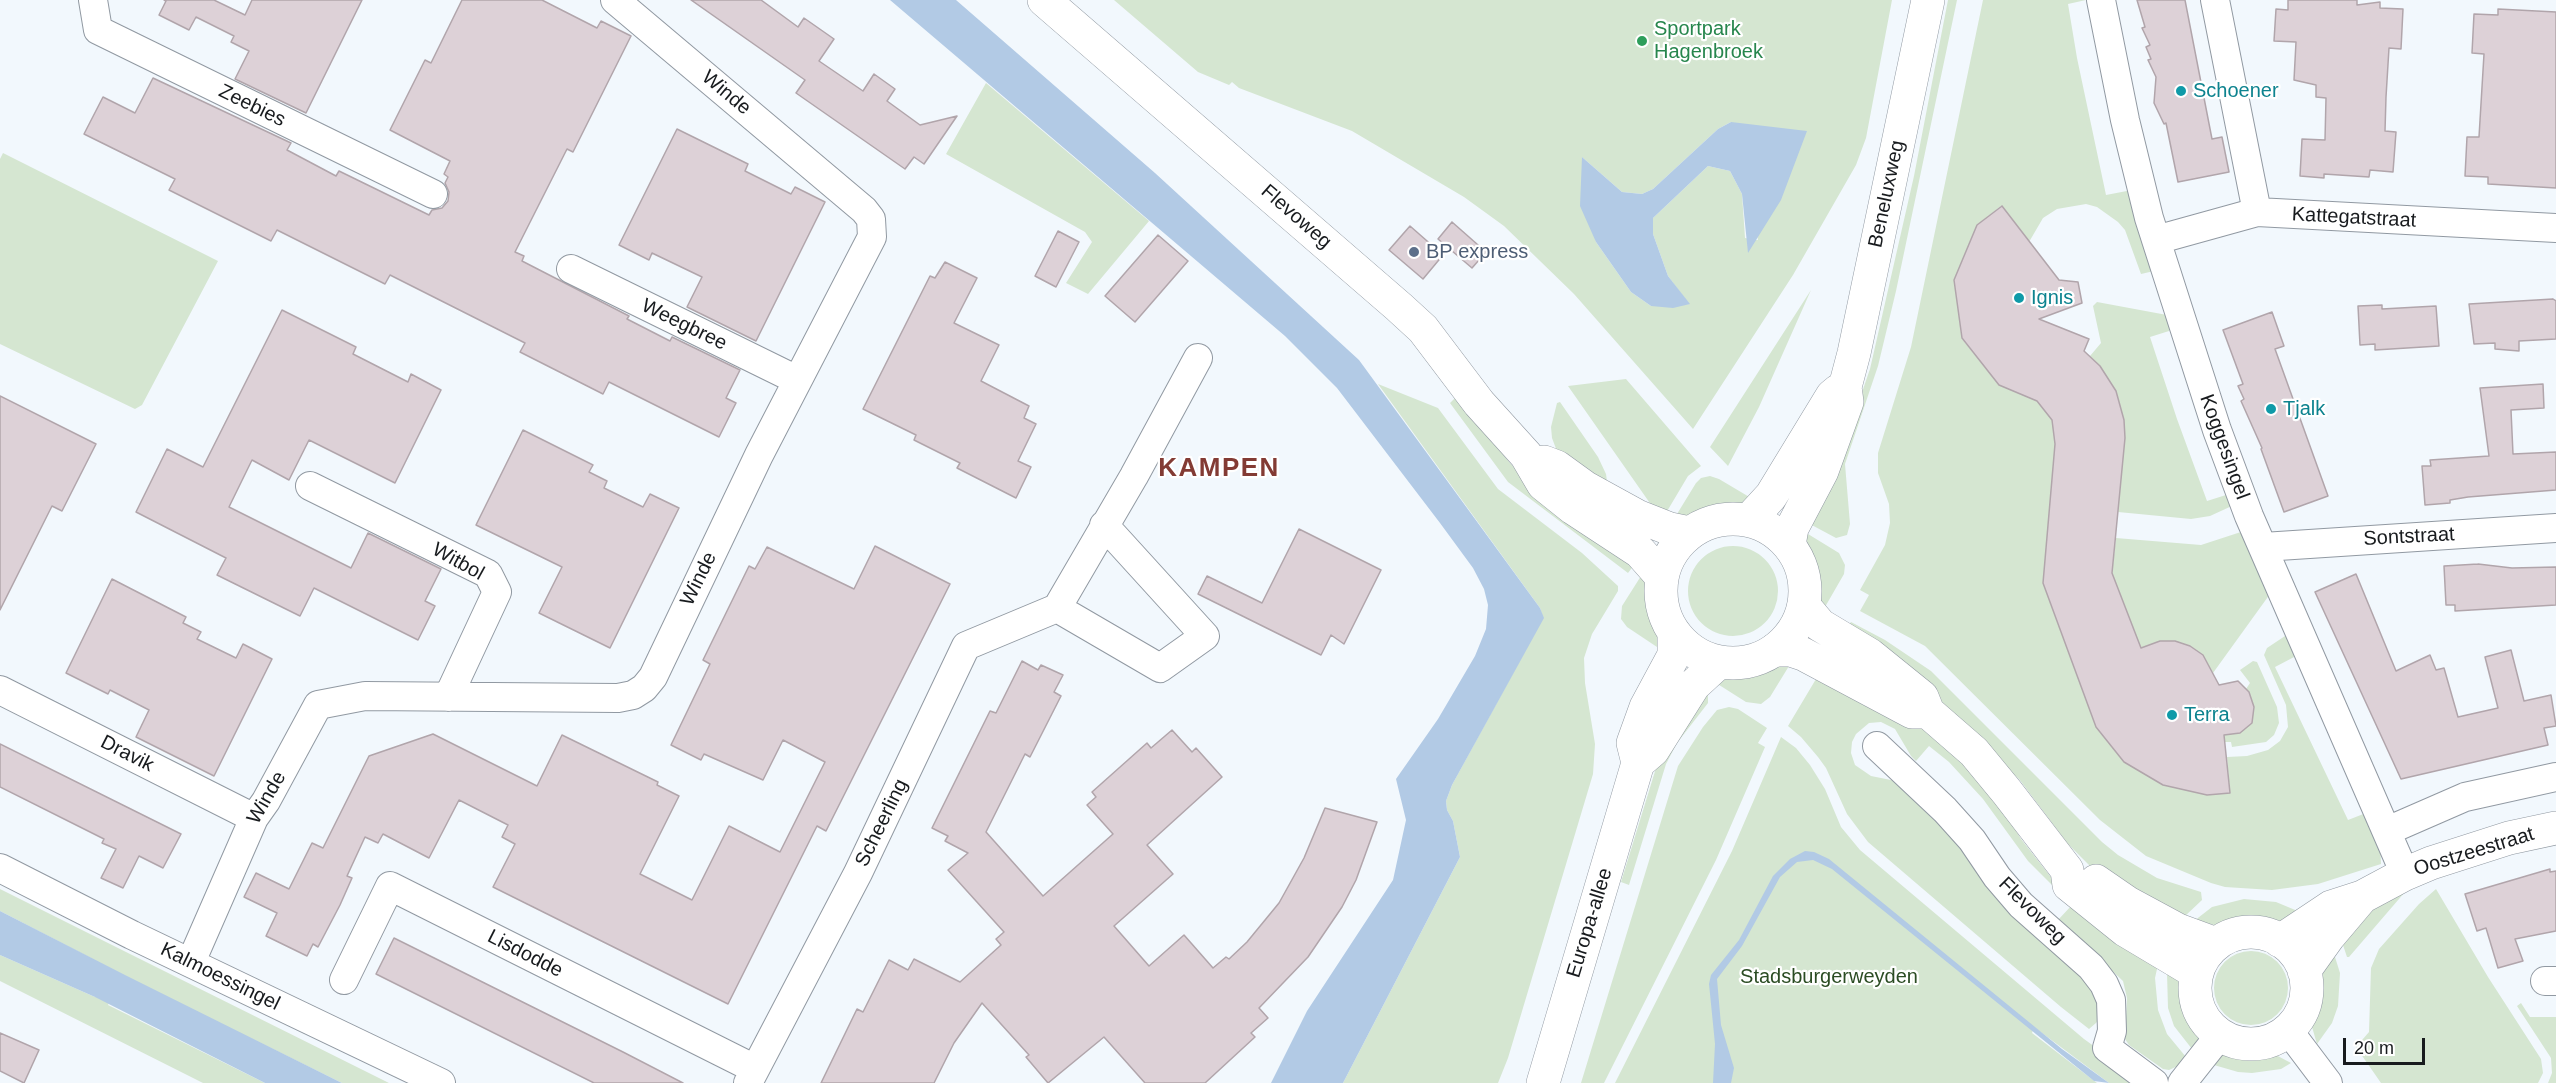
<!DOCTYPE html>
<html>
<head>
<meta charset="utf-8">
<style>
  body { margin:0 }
  #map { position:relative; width:2556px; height:1083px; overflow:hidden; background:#f2f8fd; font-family:Helvetica,sans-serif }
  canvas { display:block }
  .scale { position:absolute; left:2343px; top:1038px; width:82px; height:27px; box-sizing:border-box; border:3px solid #181b1e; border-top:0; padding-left:8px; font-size:18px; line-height:21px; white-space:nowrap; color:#181b1e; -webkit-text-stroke:4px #fff; paint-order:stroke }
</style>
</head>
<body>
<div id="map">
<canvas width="2556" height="1083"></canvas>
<div class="scale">20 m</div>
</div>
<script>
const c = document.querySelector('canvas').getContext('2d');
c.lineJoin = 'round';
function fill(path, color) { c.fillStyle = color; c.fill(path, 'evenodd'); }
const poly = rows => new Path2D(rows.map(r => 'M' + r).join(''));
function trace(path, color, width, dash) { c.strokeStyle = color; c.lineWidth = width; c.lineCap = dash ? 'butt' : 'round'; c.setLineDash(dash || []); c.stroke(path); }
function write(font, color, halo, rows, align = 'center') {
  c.font = font + ' Helvetica,sans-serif'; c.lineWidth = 4.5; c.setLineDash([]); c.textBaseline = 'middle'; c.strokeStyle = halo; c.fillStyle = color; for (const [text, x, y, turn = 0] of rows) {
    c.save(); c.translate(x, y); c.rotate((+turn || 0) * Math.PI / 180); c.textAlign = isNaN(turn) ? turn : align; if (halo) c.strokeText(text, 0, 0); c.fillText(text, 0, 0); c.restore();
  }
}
const green = poly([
  [1114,0,1892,0,1866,138,1856,165,1793,275,1693,429,1574,294,1504,226,1464,197,1352,131,1239,88,1232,82,1229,85,1198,72],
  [1731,122,1758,240,1745,238,1742,194,1730,171,1708,166,1653,218,1653,234,1668,276,1689,304,1651,306,1631,292,1596,242,1582,157,1622,192,1642,194,1653,189,1718,129],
  [1948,0,1957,0,1896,291,1878,366,1845,464,1850,524,1847,535,1836,538,1808,523,1860,398,1870,369,1914,176],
  [1983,0,2086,0,2068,4,2077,58,2106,195,2132,190,2154,271,2141,274,2125,230,2118,222,2097,207,2086,204,2057,209,2043,218,2029,242,2001,206,1977,225,1954,280,1962,339,1999,385,2037,401,2052,420,2055,444,2043,583,2096,727,2124,762,2163,785,2207,795,2230,793,2227,757,2247,756,2268,750,2280,741,2288,727,2286,705,2264,655,2267,648,2288,634,2296,656,2275,667,2348,820,2366,813,2380,839,2381,864,2318,884,2272,890,2225,887,2211,883,2146,856,2100,820,1925,646,1860,611,1869,595,1860,590,1885,545,1890,523,1889,504,1878,473,1878,453,1911,347],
  [986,83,1149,221,1088,294,1066,283,1092,242,1085,232,946,154],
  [3,153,218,261,142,405,135,409,0,344,0,159],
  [1811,290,1759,407,1728,466,1710,447],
  [2097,302,2167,315,2170,325,2169,331,2150,337,2177,419,2207,501,2226,495,2231,497,2234,505,2210,516,2191,519,2118,512,2124,420,2116,391,2100,366,2090,356,2101,343,2093,306],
  [1626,379,1701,466,1688,476,1666,513,1654,509,1568,386],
  [1378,384,1438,408,1498,489,1582,553,1618,586,1618,591,1592,634,1584,658,1585,683,1595,744,1593,774,1508,1058,1498,1083,1343,1083,1460,857,1453,821,1447,810,1446,801,1452,785,1543,618,1540,608],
  [1456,397,1510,463,1527,480,1637,561,1628,573,1508,482,1450,403],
  [1560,402,1598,457,1606,474,1608,489,1558,454,1552,438,1551,427,1557,403],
  [1710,476,1719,479,1751,498,1746,504,1719,508,1695,515,1683,517,1677,514,1696,483,1701,478],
  [2244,531,2270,594,2213,673,2203,655,2190,646,2175,641,2160,641,2143,647,2153,680,2112,573,2116,538,2201,545],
  [1808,534,1839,553,1845,565,1844,574,1825,607,1818,599,1816,592,1814,573,1806,546,1805,535],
  '1688 591a45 45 0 1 1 90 0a45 45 0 1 1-90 0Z',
  [1641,576,1648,583,1650,602,1659,630,1661,646,1657,647,1627,627,1621,619,1622,606],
  [1851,622,1885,640,1931,671,2102,842,2118,855,2157,878,2201,892,2202,900,2183,918,2090,866,2068,844,2019,779,1846,629],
  [2253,661,2257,662,2277,707,2279,723,2274,735,2266,742,2232,747,2231,742,2225,742,2224,735,2240,733,2252,722,2254,707,2249,692,2246,689,2250,683,2240,670],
  [1778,664,1789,666,1770,697,1761,704,1746,702,1716,683,1727,675,1751,672],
  [1819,674,1922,726,1969,768,1999,803,2021,839,2050,876,2072,897,2159,960,2155,978,2158,1010,2167,1034,2186,1057,2182,1064,2169,1070,2163,1069,2129,1045,2125,1039,2127,998,2123,981,2058,920,2072,905,2028,861,1983,799,1949,762,1929,746,1916,761,1911,756,1895,729,1881,722,1869,723,1856,734,1852,742,1851,753,1855,765,1871,776,1896,781,1952,832,1983,881,2098,989,2099,1019,2096,1023,2089,1029,2061,1007,1868,842,1847,814,1826,768,1818,757,1801,737,1788,726],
  [1708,690,1708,703,1677,743,1666,764,1629,885,1621,882,1660,755],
  [1729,707,1738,709,1767,728,1758,743,1765,747,1716,860,1604,1083,1581,1083,1678,766,1703,727,1717,710],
  [1781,737,1796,748,1810,765,1825,789,1841,827,1860,850,2084,1039,2145,1083,2109,1083,2034,1027,2032,1033,2097,1083,1615,1083,1732,851],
  [0,889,130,954,389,1083,342,1083,124,976,108,1005,265,1083,203,1083,0,981,0,955,95,997,110,968,0,911],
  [2436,889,2488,977,2541,1059,2543,1073,2538,1083,2381,1083,2356,1047,2369,1032,2371,968,2379,949,2419,904],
  [2405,892,2349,957,2347,957,2343,945,2370,913,2379,904],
  [2244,899,2276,902,2300,912,2282,922,2254,919,2220,926,2194,921,2212,907],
  '2214 988a37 37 0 1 1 74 0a37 37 0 1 1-74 0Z',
  [2335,957,2340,973,2338,1006,2332,1023,2317,1044,2312,1027,2313,1015,2322,974,2325,967],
  [2167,973,2178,976,2198,1024,2199,1038,2197,1045,2192,1049,2174,1026,2168,1008],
  [2521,1003,2530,1017,2556,1017,2556,1083,2548,1083,2552,1073,2551,1058,2517,1006],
  [2233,1049,2274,1054,2291,1063,2281,1069,2252,1073,2238,1072,2214,1065,2222,1051]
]);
const water = poly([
  [890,0,956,0,1155,173,1359,360,1540,608,1544,618,1452,785,1446,801,1447,810,1453,821,1460,857,1343,1083,1271,1083,1307,1011,1393,880,1406,820,1396,779,1438,719,1475,656,1486,629,1488,605,1484,589,1473,568,1440,523,1337,388,1285,336],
  [1731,122,1807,131,1781,200,1748,253,1742,194,1730,171,1708,166,1653,218,1653,234,1668,276,1690,304,1673,308,1651,306,1631,292,1596,242,1580,206,1582,157,1622,192,1642,194,1653,189,1718,129],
  [1805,851,1814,852,1829,859,2062,1049,2109,1083,2094,1081,1832,869,1813,860,1797,862,1780,877,1742,946,1717,979,1721,1025,1734,1068,1731,1083,1713,1083,1715,1044,1709,984,1711,975,1739,940,1773,876,1790,859],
  [0,911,125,975,342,1083,265,1083,95,997,0,955]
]);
const building = poly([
  [164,0,214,0,245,15,252,0,362,0,306,113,235,79,249,51,231,42,234,36,196,17,189,30,159,15,166,1,164,0],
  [462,0,542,0,597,28,601,21,631,36,573,152,567,149,515,252,524,256,522,261,629,316,627,319,670,341,672,337,740,370,726,398,736,403,719,437,609,382,603,394,520,352,525,343,390,275,385,284,277,230,271,241,169,190,175,179,84,134,103,97,135,113,153,78,291,143,287,150,336,176,339,171,429,215,432,210,442,208,448,201,449,192,445,183,448,177,444,174,450,161,390,130,425,60,431,63,462,0],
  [691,0,761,0,798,27,804,18,834,39,819,61,863,91,874,74,895,89,887,101,920,125,957,116,924,164,914,157,905,169,796,93,805,80,691,0],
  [2137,0,2185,0,2212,139,2222,137,2229,172,2178,182,2166,123,2164,124,2154,103,2156,77,2148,60,2151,59,2146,47,2150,45,2142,28,2145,27,2137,0],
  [2288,0,2357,0,2357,5,2380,2,2380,8,2403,9,2401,49,2389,48,2386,97,2385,131,2396,132,2393,172,2370,170,2369,177,2324,174,2324,178,2300,176,2302,139,2325,140,2326,98,2316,97,2316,85,2294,80,2296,42,2274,41,2276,9,2288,10,2288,0],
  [2498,9,2556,12,2556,188,2488,184,2488,177,2465,176,2467,137,2479,137,2484,54,2472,53,2474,14,2498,15,2498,9],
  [677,129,748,164,745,171,791,194,795,187,825,202,756,341,687,307,702,277,652,253,649,260,619,245,677,129],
  [2002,206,2059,280,2078,282,2082,303,2039,319,2089,339,2084,351,2100,366,2116,391,2124,420,2125,438,2112,573,2141,648,2160,641,2175,641,2190,646,2203,655,2219,685,2238,681,2249,692,2254,707,2252,723,2240,733,2224,735,2230,793,2207,795,2163,785,2124,762,2096,727,2043,583,2055,444,2052,420,2037,401,1999,385,1962,338,1954,280,1977,225,2002,206],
  [1452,222,1486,252,1472,268,1438,239,1452,222],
  [1410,226,1443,255,1423,279,1389,250,1410,226],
  [1058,231,1079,242,1056,287,1035,276,1058,231],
  [1158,235,1188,261,1135,322,1105,296,1158,235],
  [945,262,977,278,954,323,999,345,981,381,1029,406,1024,418,1036,424,1018,461,1031,467,1016,498,957,468,960,463,914,440,916,435,863,409,930,276,935,278,945,262],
  [2553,299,2556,301,2556,339,2519,341,2519,351,2495,349,2495,343,2474,344,2469,304,2553,299],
  [2382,305,2382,309,2436,306,2439,346,2375,350,2375,344,2360,345,2358,306,2382,305],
  [282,310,356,347,353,354,408,382,411,374,441,390,395,483,309,440,289,480,252,460,229,507,351,568,368,533,441,569,425,601,435,606,418,640,314,588,300,616,217,575,226,558,136,512,167,449,203,467,282,310],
  [2272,312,2284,346,2275,349,2328,496,2284,512,2261,449,2262,448,2241,401,2244,399,2238,386,2243,384,2223,330,2272,312],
  [2543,384,2544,408,2511,410,2513,454,2556,452,2556,490,2468,497,2450,500,2450,503,2425,505,2422,466,2431,466,2430,460,2489,456,2480,388,2543,384],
  [0,396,96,444,62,511,52,506,0,610,0,396],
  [523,430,593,465,589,472,607,481,604,488,643,507,650,494,679,508,610,648,539,613,562,567,476,525,523,430],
  [1299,529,1381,570,1344,644,1331,635,1321,655,1198,594,1207,576,1262,603,1299,529],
  [875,546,950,584,826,831,817,826,728,1004,493,887,515,844,502,837,508,825,459,800,429,858,383,834,378,843,365,837,347,876,352,878,340,905,318,947,313,944,307,956,266,936,277,913,244,897,256,873,289,889,312,843,323,848,369,756,433,734,537,786,562,735,658,782,657,785,679,796,640,874,692,900,729,826,780,852,825,762,783,740,763,780,704,754,701,760,671,745,710,664,703,660,749,566,755,569,767,547,854,589,875,546],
  [2478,564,2512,568,2556,567,2556,605,2455,611,2455,605,2446,605,2444,566,2478,564],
  [2356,574,2396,671,2430,655,2436,670,2444,668,2458,717,2498,708,2485,657,2511,650,2524,701,2551,695,2556,726,2544,728,2548,745,2401,779,2315,592,2356,574],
  [112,579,186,617,183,623,201,632,197,639,236,658,243,644,272,659,214,776,136,737,149,710,110,690,108,694,66,673,112,579],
  [1022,661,1038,670,1041,665,1063,675,1054,692,1061,696,1030,757,1025,754,986,832,1043,896,1113,834,1087,805,1096,797,1092,792,1147,743,1151,748,1172,730,1192,752,1196,748,1222,777,1147,845,1173,874,1114,926,1149,966,1184,935,1213,968,1226,957,1229,959,1247,942,1279,903,1304,858,1325,808,1377,822,1356,880,1342,907,1308,957,1259,1008,1268,1018,1251,1033,1255,1037,1205,1083,1145,1083,1104,1037,1048,1083,1026,1057,1029,1055,982,1003,954,1043,934,1083,821,1083,857,1009,863,1012,889,960,908,970,914,959,960,982,1001,945,996,939,1004,932,948,870,968,853,945,841,948,836,932,828,990,711,996,713,1022,661],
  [0,744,181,834,163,868,139,856,123,888,101,878,116,849,102,843,104,839,0,787,0,744],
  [2550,869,2550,872,2556,871,2556,931,2515,939,2523,961,2498,968,2486,928,2477,931,2465,894,2550,869],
  [394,938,623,1052,683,1083,594,1083,376,974,394,938],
  [0,1033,39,1050,24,1083,0,1071,0,1033]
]);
const minor = poly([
  [93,0,98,30,433,194],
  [2101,0,2125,120,2149,218,2217,430,2249,516,2405,874],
  [2215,0,2257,212],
  [2156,240,2257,212,2556,228],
  [571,269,797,380],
  [310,486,488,574,497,592,448,697],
  [2263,547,2556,528],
  [1057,608,1160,668,1205,636,1104,525],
  [0,690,254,818],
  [1877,746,1945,810,1972,840,1997,877,2021,905,2091,967,2104,984,2111,1000,2112,1031,2107,1048,2154,1083],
  [2387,831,2465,797,2556,777],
  [0,868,132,935,441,1083],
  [191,962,254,818,266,801,318,705,365,696,618,698,633,695,644,688,653,677,759,455,872,237,871,219,864,210,615,0],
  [344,980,390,886,755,1069],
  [2545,981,2556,981],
  [2288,1030,2328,1083],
  [748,1083,858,873,966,646,1057,608,1134,476,1198,358],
  [2182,1083,2220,1035]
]);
const tertiary = poly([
  [1749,520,1771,496,1832,396,1838,391],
  [1789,545,1792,528,1822,471,1847,402,1845,387,1854,353,1928,0],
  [1804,606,1820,625,1870,655,1922,697,1928,712,1974,752,2007,792,2067,870,2069,885,2125,930,2197,973],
  [1775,650,1791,650,1803,654,1912,712,1928,712],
  [2096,881,2128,903,2178,930,2216,944],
  '2195 988a56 56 0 1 1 112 0a56 56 0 1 1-112 0Z',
  [2280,941,2331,907,2362,897,2405,874,2431,863,2509,838,2556,828],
  [2304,971,2329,936,2362,897]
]);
const secondary = poly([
  [1044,0,1399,307,1423,329,1479,403,1526,455,1543,484,1573,508,1640,552,1662,577],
  [1544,462,1557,467,1586,488,1637,516,1670,529,1689,533],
  '1661 591a72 72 0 1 1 144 0a72 72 0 1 1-144 0Z',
  [1638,763,1653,750,1694,685,1719,662],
  [1543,1083,1638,763,1633,743,1646,707,1674,655,1674,633]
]);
const markers = [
  [1642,41,6,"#2e9e5b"],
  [2181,91,6,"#0f9aa8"],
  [1414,252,6,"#5c6f8a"],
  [2019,298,6,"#0f9aa8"],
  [2271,409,6,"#0f9aa8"],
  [2172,715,6,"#0f9aa8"]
];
const leisureNames = [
  ["Sportpark",1654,29],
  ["Hagenbroek",1654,52]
];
const cultureNames = [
  ["Schoener",2193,91],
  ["Ignis",2031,298],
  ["Tjalk",2283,409],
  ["Terra",2184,715]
];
const streetNames = [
  ["Winde",726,93,40],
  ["Zeebies",252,106,26],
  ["Beneluxweg",1887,194,-78],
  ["Flevoweg",1296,217,41],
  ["Kattegatstraat",2354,218,3],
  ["Weegbree",684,325,26],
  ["Koggesingel",2224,447,70],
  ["Sontstraat",2409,537,-3],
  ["Witbol",458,562,29],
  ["Winde",699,579,-64],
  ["Dravik",127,754,27],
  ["Winde",267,798,-60],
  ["Scheerling",882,823,-64],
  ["Oostzeestraat",2474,852,-17],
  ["Flevoweg",2032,911,45],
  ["Europa-allee",1590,923,-73],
  ["Lisdodde",525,954,27],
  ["Kalmoessingel",220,977,26]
];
const serviceNames = [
  ["BP express",1426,252]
];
const parkNames = [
  ["Stadsburgerweyden",1829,977]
];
const districtNames = [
  ["KAMPEN",1219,469]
];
fill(green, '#d5e6d1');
fill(water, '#b2cae5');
fill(building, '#ddd1d7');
trace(building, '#b1a5ab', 1.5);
trace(minor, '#9199a2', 30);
trace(tertiary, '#9199a2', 34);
trace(secondary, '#9199a2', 34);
trace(minor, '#fff', 28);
trace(tertiary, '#fff', 33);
trace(secondary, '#fff', 33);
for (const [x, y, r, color] of markers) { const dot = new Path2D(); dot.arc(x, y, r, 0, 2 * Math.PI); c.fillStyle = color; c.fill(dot); trace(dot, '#fff', 2); }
write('20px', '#27864d', '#fff', leisureNames, 'left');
write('20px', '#0d838f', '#fff', cultureNames, 'left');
write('20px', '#181b1e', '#fff', streetNames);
write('20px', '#4e5e75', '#fff', serviceNames, 'left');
write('20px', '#2b4c23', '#fff', parkNames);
c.letterSpacing = '1.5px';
write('bold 26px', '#833b34', '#fff', districtNames);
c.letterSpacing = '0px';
</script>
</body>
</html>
